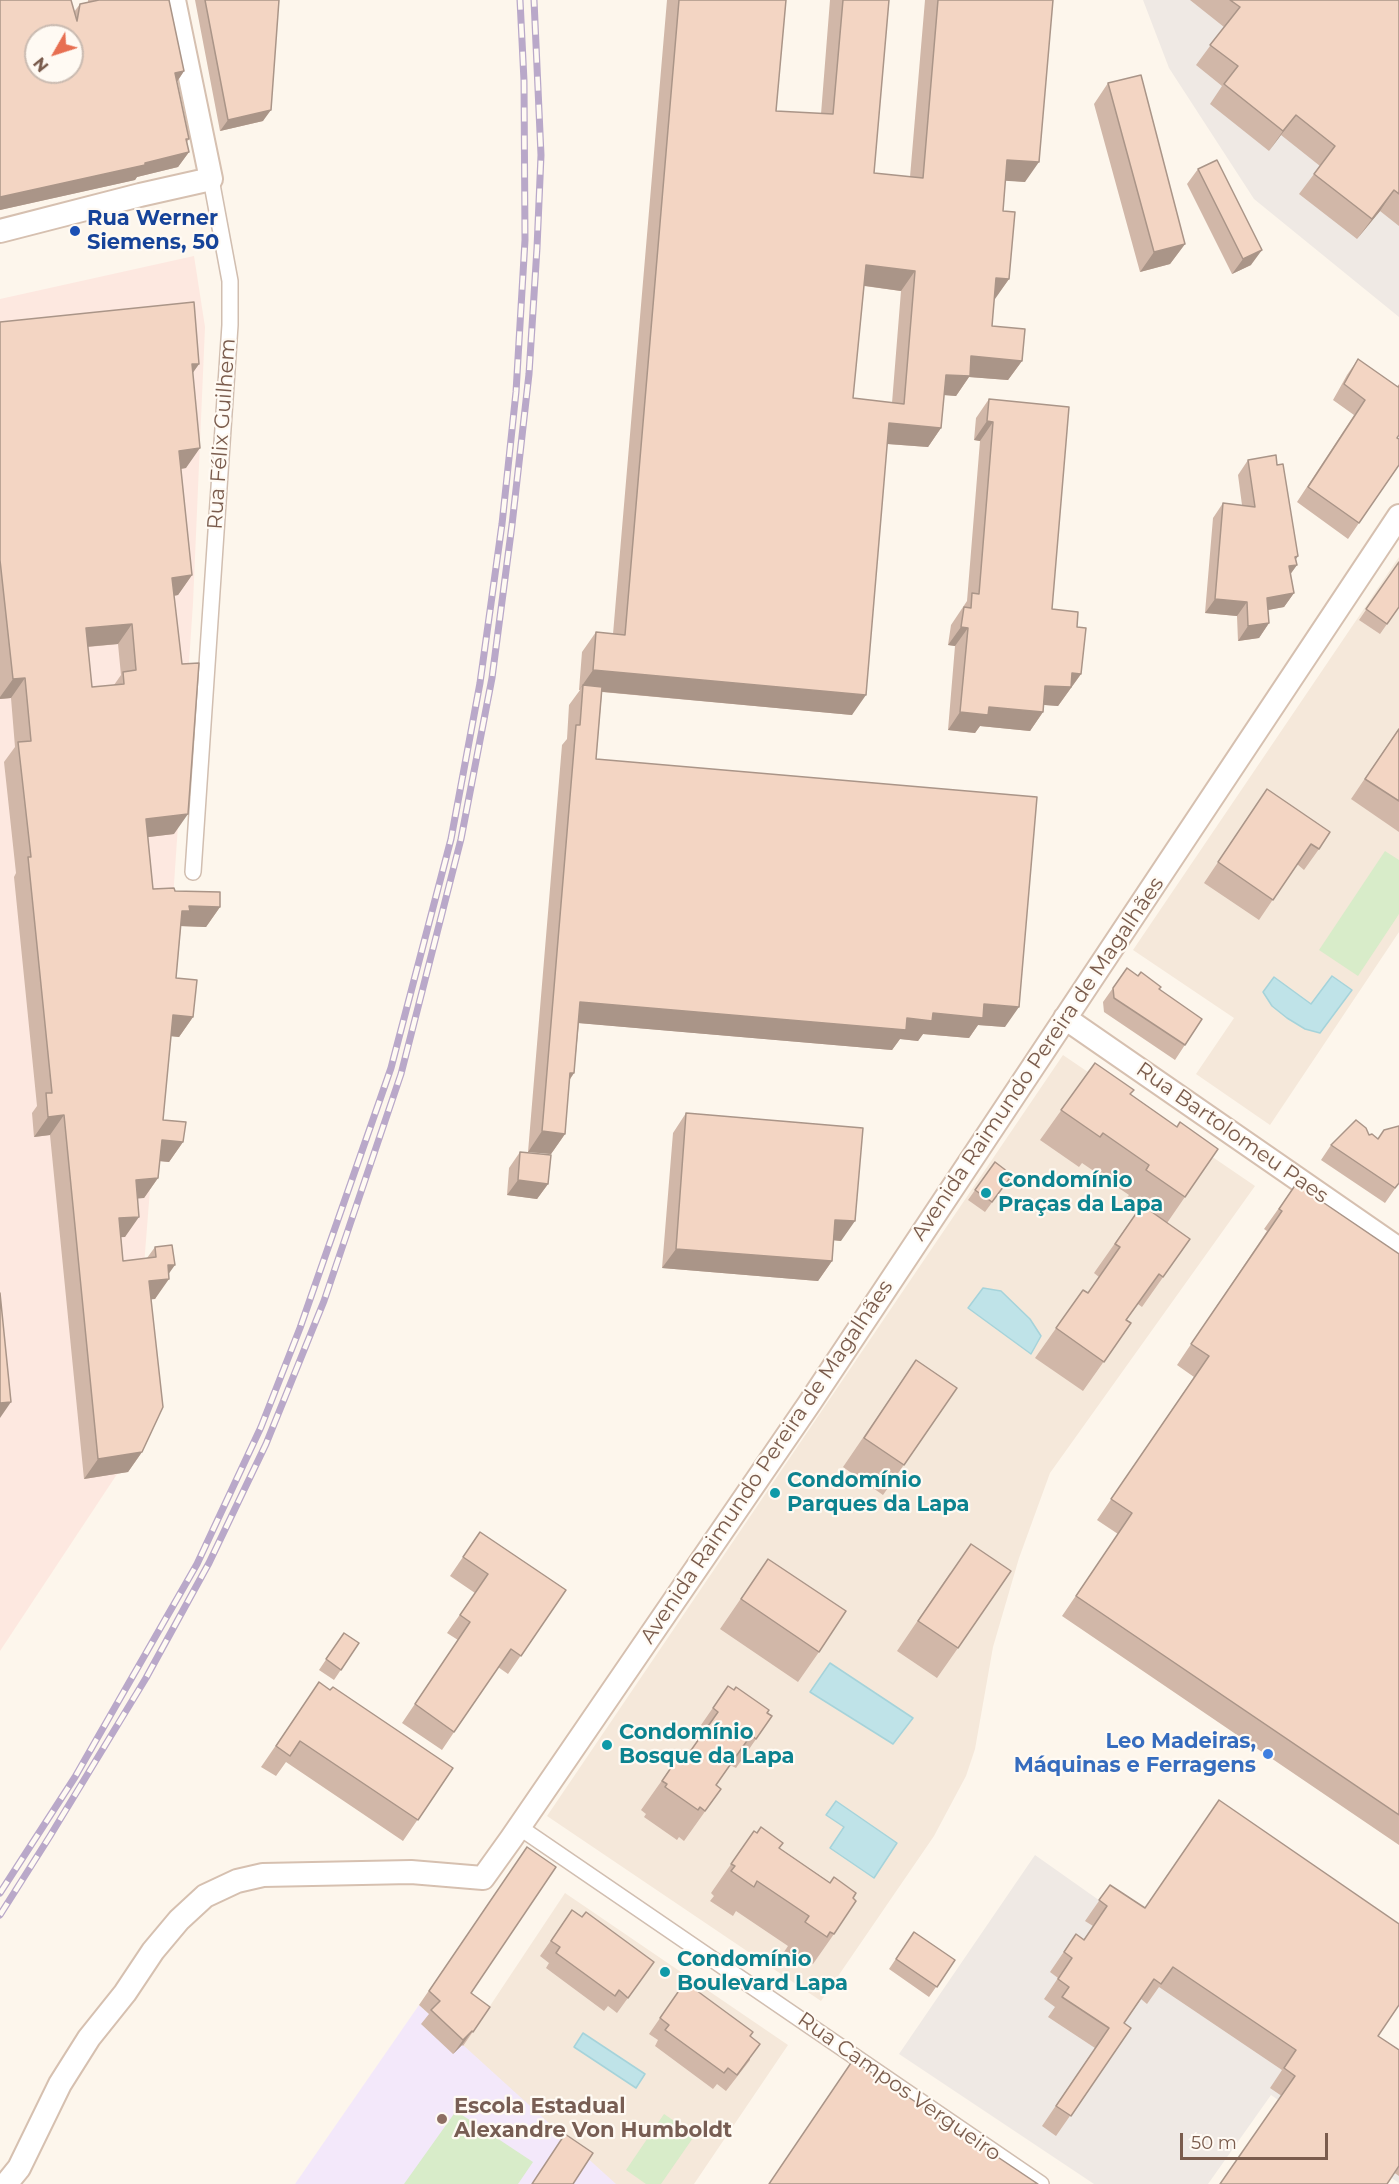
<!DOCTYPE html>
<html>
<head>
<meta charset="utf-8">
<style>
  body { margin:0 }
  #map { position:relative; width:1399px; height:2184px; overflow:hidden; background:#fdf6ec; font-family:Montserrat,sans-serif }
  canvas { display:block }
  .north { position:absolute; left:24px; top:24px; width:60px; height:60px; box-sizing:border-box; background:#fffaf3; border:2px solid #cabbb1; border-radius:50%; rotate:231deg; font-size:16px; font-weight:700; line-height:24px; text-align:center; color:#7a5c4d }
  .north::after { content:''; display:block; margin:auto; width:21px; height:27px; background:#e76f51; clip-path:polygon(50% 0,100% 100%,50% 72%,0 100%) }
  .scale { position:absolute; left:1180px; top:2133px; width:148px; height:27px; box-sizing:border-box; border:3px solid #7a5c4d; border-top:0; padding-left:8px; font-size:18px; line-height:21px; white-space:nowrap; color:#7a5c4d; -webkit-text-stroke:4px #fffaf3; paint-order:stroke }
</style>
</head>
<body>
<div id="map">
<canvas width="1399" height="2184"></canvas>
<div class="north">N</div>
<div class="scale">50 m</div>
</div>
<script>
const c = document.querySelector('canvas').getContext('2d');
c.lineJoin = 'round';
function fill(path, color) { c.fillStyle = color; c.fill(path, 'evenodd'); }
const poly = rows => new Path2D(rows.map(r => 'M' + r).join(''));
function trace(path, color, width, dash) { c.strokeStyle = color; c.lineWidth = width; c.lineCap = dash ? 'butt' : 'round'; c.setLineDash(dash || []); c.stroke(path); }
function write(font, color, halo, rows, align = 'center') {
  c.font = font + ' Montserrat,sans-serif'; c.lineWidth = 4.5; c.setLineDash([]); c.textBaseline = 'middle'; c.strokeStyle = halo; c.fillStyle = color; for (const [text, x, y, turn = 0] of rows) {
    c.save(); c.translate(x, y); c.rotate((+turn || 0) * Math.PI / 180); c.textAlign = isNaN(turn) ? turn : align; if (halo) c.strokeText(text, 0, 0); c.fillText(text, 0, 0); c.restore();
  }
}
const residential = poly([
  [1399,557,1399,932,1270,1125,1196,1074,1234,1018,1133,950],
  [1063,1055,1255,1186,1050,1473,1019,1558,993,1647,975,1749,966,1776,934,1836,821,2001,547,1816],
  [565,1893,788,2045,694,2184,615,2184,462,2045,480,2021]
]);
const commercial = poly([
  [194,256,205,327,193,603,174,884,129,1456,0,1651,0,299]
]);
const industrial = poly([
  [1143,0,1399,0,1399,317,1254,199,1169,68],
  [1035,1855,1178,1956,1399,2069,1399,2183,1271,2095,1208,2184,1094,2184,899,2054]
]);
const education = poly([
  [419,2005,616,2184,295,2184]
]);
const green = poly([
  [1385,851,1399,860,1399,914,1358,976,1319,950],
  [456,2111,533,2162,518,2184,404,2184],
  [664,2114,695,2135,661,2184,646,2184,626,2170]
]);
const water = poly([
  [1332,976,1352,990,1320,1033,1305,1029,1287,1018,1272,1006,1263,992,1274,977,1311,1004,1332,976],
  [983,1288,1001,1291,1030,1319,1041,1336,1031,1354,968,1308,983,1288],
  [830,1663,913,1718,893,1744,810,1692,830,1663],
  [836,1801,897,1843,874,1878,830,1848,844,1827,826,1815,836,1801],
  [583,2033,645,2074,636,2088,574,2047,583,2033]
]);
const street = poly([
  [193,872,230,325,230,281,211,179],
  [519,1827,1041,2184]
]);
const secondary = poly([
  [0,231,140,195,211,179,174,0],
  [1065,1018,1399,1249],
  [6,2184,19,2168,60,2084,89,2038,125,1993,153,1951,179,1920,205,1896,237,1881,263,1875,411,1872,483,1878,511,1839,809,1404,1399,516]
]);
const rail = poly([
  [0,1893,75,1777,197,1564,261,1427,300,1328,391,1068,451,839,480,683,502,524,516,392,525,240,524,81,520,0],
  [0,1915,50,1836,146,1678,209,1563,266,1444,324,1301,401,1074,461,839,492,678,512,525,529,374,537,248,541,155,534,0]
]);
const wall = poly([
  [0,0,74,12,80,4,88,2,88,0,169,0,184,71,177,82,189,139,187,142,189,152,178,167,137,177,135,180,0,210],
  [195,0,279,0,263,121,220,131],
  [667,0,786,0,776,111,821,114,830,0,889,0,874,173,910,177,925,0,1053,0,1025,182,1005,180,1003,211,1009,279,994,299,992,326,1022,361,1008,380,969,377,956,396,944,395,941,428,928,447,887,444,852,715,602,692,596,759,1005,1027,978,1025,969,1038,923,1034,918,1041,900,1039,892,1050,579,1023,574,1073,569,1081,565,1134,551,1154,528,1152,562,745,567,739,569,705,580,690,579,690,582,652,596,632,613,634],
  [864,286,901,291,892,403,853,398],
  [1190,0,1399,0,1399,226,1380,211,1357,239,1299,194,1320,166,1281,135,1269,151,1210,104,1222,86,1196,65,1224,27],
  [1108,83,1185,244,1170,264,1140,272,1094,104],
  [1198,169,1251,265,1232,274,1187,184],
  [0,322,199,364,193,372,186,468,181,469,192,575,178,595,174,596,174,834,148,837,153,889,175,891,220,907,206,927,181,926,176,978,193,1017,179,1037,171,1036,163,1120,183,1142,169,1162,160,1161,158,1178,144,1198,138,1198,125,1237,121,1237,123,1261,147,1258,155,1247,168,1274,155,1299,151,1299,142,1452,128,1472,84,1479,50,1135,34,1137,32,1113,37,1106,14,877,16,873,4,762,15,747,11,698,0,699],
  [118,644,121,675,114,685,92,687,88,647],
  [1358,359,1397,387,1399,384,1399,435,1397,438,1399,465,1348,539,1297,502,1354,415,1333,400,1347,375],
  [989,399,1052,609,1077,627,1081,674,1058,706,1044,705,1043,712,1030,731,980,726,975,733,948,730,955,646,948,645,951,625,967,601,980,441,974,440,976,418],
  [1248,460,1277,465,1298,556,1296,559,1297,565,1290,574,1294,593,1284,607,1268,610,1269,623,1259,638,1238,641,1237,616,1205,613,1213,518,1223,503,1242,505,1238,475],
  [1399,562,1399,607,1380,634,1359,620],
  [1399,728,1399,832,1351,799],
  [1267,789,1319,849,1304,870,1297,864,1259,920,1204,883],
  [1127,968,1202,1019,1175,1060,1104,1012,1103,1002],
  [1095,1063,1130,1094,1177,1127,1218,1149,1167,1223,1190,1239,1142,1307,1138,1304,1126,1320,1131,1323,1083,1391,1035,1358,1083,1290,1088,1293,1099,1277,1094,1273,1139,1209,1125,1200,1129,1195,1082,1163,1079,1167,1040,1140],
  [686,1113,841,1241,833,1240,832,1261,818,1281,662,1268,673,1133],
  [1369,1135,1399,1183,1385,1203,1321,1160,1331,1145],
  [520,1152,548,1184,537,1199,507,1195,509,1168],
  [995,1162,1012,1175,985,1212,968,1200],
  [1296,1184,1399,1254,1399,1845,1062,1616,1118,1534,1097,1520,1194,1377,1177,1365,1267,1231,1264,1229],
  [916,1360,957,1388,883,1495,843,1467],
  [480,1532,566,1590,508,1674,498,1667,442,1750,402,1723,458,1640,447,1633,475,1593,450,1576],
  [768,1559,819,1652,798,1682,720,1629],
  [950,1573,958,1648,937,1678,897,1651],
  [344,1633,359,1643,334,1680,319,1670],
  [728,1686,772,1716,736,1768,730,1765,716,1785,721,1789,684,1841,679,1837,677,1840,644,1817,646,1814,641,1810,677,1759,682,1763,697,1742,692,1738],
  [330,1690,453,1768,403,1841,286,1762,276,1776,261,1767,305,1703],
  [754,1831,853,1898,834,1934,813,1964,810,1962,806,1967,784,1952,788,1946,736,1911,733,1916,710,1901,714,1896,711,1893],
  [527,1847,471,1993,490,2007,463,2046,462,2045,453,2054,421,2024,429,2014,419,2005],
  [1110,1885,1144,1908,1378,2036,1399,2050,1399,2176,1270,2088,1282,2070,1159,1987,1147,2004,1141,1999,1124,2023,1131,2028,1056,2136,1042,2126,1095,2048,1048,2017,1055,2007,1044,1999,1058,1978,1050,1972,1076,1934,1084,1939,1093,1926,1085,1921],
  [572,1910,654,1962,617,2013,608,2006,604,2011,546,1968,549,1963,540,1956],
  [914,1932,955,1960,929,1997,889,1969],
  [685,1982,750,2036,750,2060,726,2091,717,2084,713,2089,655,2046,658,2040,649,2034]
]);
const shadedWall = poly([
  [184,71,174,86,175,73],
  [271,110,263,121,220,131,228,120],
  [1296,115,1269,151,1283,131],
  [189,152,178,167,137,177,135,180,0,210,0,197],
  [1007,160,1039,162,1025,182,993,180],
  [1394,190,1380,211,1357,239,1372,219],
  [1185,244,1170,264,1140,272,1154,252],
  [1262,250,1251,265,1232,274,1243,259],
  [866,265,915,271,901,291,852,284],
  [996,278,1009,279,995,299,983,298],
  [971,356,1022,361,1008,380,969,377,956,396,932,394,946,375],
  [192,364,199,364,185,384],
  [987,421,993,422,980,441,974,440],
  [889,423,941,428,928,447,875,443],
  [200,448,186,468,165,471,179,451],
  [1298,556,1291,566,1297,565,1287,579,1279,581,1295,557],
  [192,575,178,595,158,598,172,578],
  [1294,593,1284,607,1257,612,1267,598],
  [1215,599,1247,602,1237,616,1205,613],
  [1269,623,1259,638,1238,641,1248,626],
  [132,624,118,644,72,648,86,628],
  [961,627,968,628,955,646,948,645],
  [593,670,866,695,852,715,583,690,583,685,579,690],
  [1072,673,1081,674,1058,706,1033,704,1045,686],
  [25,678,11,698,0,699,0,697,13,679],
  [989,707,1043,712,1030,731,980,726,975,733,948,730,960,712],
  [188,814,174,834,132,839,146,819],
  [189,906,220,907,206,927,179,926,182,911],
  [580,1002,907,1018,984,1004,1019,1007,1005,1027,978,1025,969,1038,923,1034,918,1041,900,1039,892,1050,566,1022],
  [173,1015,193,1017,179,1037,159,1035],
  [570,1073,574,1073,560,1093],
  [64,1115,50,1135,34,1137,48,1117],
  [542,1131,565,1134,551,1154,528,1152],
  [162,1140,183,1142,169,1162,148,1160],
  [158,1178,144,1198,122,1200,136,1180],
  [518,1180,548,1184,537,1199,507,1195],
  [139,1217,125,1237,105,1238,119,1218],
  [835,1220,855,1221,841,1241,821,1239],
  [676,1249,832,1261,818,1281,662,1268],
  [168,1265,175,1265,165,1279,169,1279,155,1299,135,1301,149,1281],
  [11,1402,0,1418,0,1403],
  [142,1452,128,1472,84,1479,98,1459],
  [472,2031,462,2045,453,2054,463,2040]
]);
const building = poly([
  [0,0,71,0,77,21,80,4,99,0,169,0,184,71,175,73,189,139,186,139,189,152,145,163,145,165,0,197,0,0],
  [36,36,72,36,72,72,36,72,36,36],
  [205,0,279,0,271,110,228,120,205,0],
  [679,0,786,0,776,111,833,114,843,0,889,0,874,173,923,178,938,0,1053,0,1039,162,1007,160,1003,211,1015,212,1009,279,996,278,992,326,1025,329,1022,361,971,356,970,376,946,375,941,428,889,423,866,695,593,670,596,632,625,635,679,0],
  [866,265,915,271,904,404,853,398,866,265],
  [1230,0,1399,0,1399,194,1394,190,1372,219,1314,174,1335,146,1296,115,1283,131,1224,84,1238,66,1210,45,1240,7,1230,0],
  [1141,75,1185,244,1154,252,1108,83,1141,75],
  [1217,160,1262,250,1243,259,1198,169,1217,160],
  [194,302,199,364,192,364,200,448,179,451,192,575,172,578,182,664,199,663,188,814,146,819,153,889,174,888,175,891,220,892,220,907,189,906,190,911,182,911,176,978,197,980,193,1017,173,1015,163,1120,186,1122,183,1142,162,1140,158,1178,136,1180,139,1217,119,1218,123,1261,156,1257,155,1247,172,1245,175,1265,168,1265,169,1279,149,1281,163,1407,142,1452,98,1459,64,1115,48,1117,46,1093,52,1093,28,857,31,857,18,742,31,741,25,678,13,679,0,560,0,322,194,302],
  [132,624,136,670,123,672,124,684,92,687,86,628,132,624],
  [1358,359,1398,387,1399,386,1399,435,1397,438,1399,439,1399,465,1359,523,1308,487,1365,400,1344,384,1358,359],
  [989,399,1069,407,1052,609,1078,612,1077,627,1086,628,1081,674,1072,673,1071,687,1045,686,1043,712,989,707,988,715,960,712,968,628,961,627,964,607,971,608,972,593,979,594,993,422,987,421,989,399],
  [1276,455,1277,465,1283,464,1298,556,1295,557,1297,565,1289,566,1294,593,1267,598,1269,623,1248,626,1247,602,1215,599,1223,503,1255,507,1248,460,1276,455],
  [1399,562,1399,607,1387,624,1366,609,1399,562],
  [583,685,602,687,596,759,1037,797,1019,1007,984,1004,983,1018,933,1013,932,1021,907,1018,906,1030,580,1002,574,1073,570,1073,565,1134,542,1131,576,725,580,725,583,685],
  [1399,729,1399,801,1365,779,1399,729],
  [1267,789,1330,832,1319,849,1311,844,1273,900,1218,862,1267,789],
  [1127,968,1138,976,1141,972,1161,987,1159,989,1202,1019,1185,1045,1114,998,1113,988,1127,968],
  [1095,1063,1134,1090,1130,1094,1177,1127,1180,1122,1218,1149,1185,1197,1146,1170,1149,1165,1103,1133,1100,1137,1061,1110,1095,1063],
  [686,1113,863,1128,855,1221,835,1220,832,1261,676,1249,686,1113],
  [1356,1120,1366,1128,1369,1135,1372,1134,1378,1139,1384,1130,1399,1126,1399,1183,1395,1188,1331,1145,1356,1120],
  [520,1152,551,1155,548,1184,518,1180,520,1152],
  [995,1162,1012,1175,992,1202,975,1190,995,1162],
  [1296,1184,1399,1254,1399,1815,1076,1596,1132,1513,1111,1499,1209,1356,1191,1344,1282,1211,1279,1209,1296,1184],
  [1142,1205,1190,1239,1163,1277,1159,1274,1126,1320,1131,1323,1104,1362,1056,1328,1083,1290,1088,1293,1120,1247,1115,1244,1142,1205],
  [0,1293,11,1402,0,1403,0,1293],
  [916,1360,957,1388,904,1465,864,1438,916,1360],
  [480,1532,566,1590,521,1656,511,1649,454,1732,415,1704,470,1622,460,1615,488,1574,463,1557,480,1532],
  [971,1544,1011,1571,958,1648,918,1621,971,1544],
  [768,1559,846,1611,819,1652,741,1599,768,1559],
  [344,1633,359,1643,341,1670,326,1659,344,1633],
  [319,1682,330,1690,333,1687,453,1768,418,1820,300,1741,290,1756,276,1746,319,1682],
  [728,1686,734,1690,736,1687,769,1710,767,1713,772,1716,756,1739,751,1735,716,1785,721,1789,705,1811,700,1807,698,1810,665,1787,667,1784,662,1781,677,1759,682,1763,718,1712,713,1708,728,1686],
  [1219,1800,1399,1924,1399,2005,1378,2036,1399,2050,1399,2166,1387,2184,1220,2184,1295,2076,1284,2068,1296,2050,1173,1967,1161,1984,1154,1979,1124,2023,1131,2028,1071,2116,1056,2106,1109,2028,1062,1997,1069,1987,1058,1979,1072,1958,1064,1952,1076,1934,1084,1940,1107,1906,1099,1900,1110,1885,1145,1908,1219,1800],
  [761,1827,783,1843,779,1848,830,1883,834,1877,856,1893,853,1898,856,1901,834,1934,830,1932,827,1937,805,1922,809,1916,757,1881,754,1887,731,1871,735,1866,731,1864,754,1831,757,1833,761,1827],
  [527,1847,556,1867,471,1993,490,2007,473,2032,472,2031,463,2040,431,2010,440,2001,429,1991,527,1847],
  [572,1910,582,1917,586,1912,654,1962,628,1998,619,1990,615,1996,556,1953,560,1947,551,1941,572,1910],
  [914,1932,955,1960,937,1987,896,1959,914,1932],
  [685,1982,753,2032,750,2036,760,2044,737,2075,728,2068,724,2073,665,2030,669,2025,660,2018,685,1982],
  [853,2060,1038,2184,769,2184,853,2060],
  [565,2134,593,2153,573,2184,532,2184,565,2134]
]);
const markers = [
  [75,231,6,"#1a4fb4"],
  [986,1193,6,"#0f9aa8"],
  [775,1493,6,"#0f9aa8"],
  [607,1745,6,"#0f9aa8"],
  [1268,1754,6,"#3f7fe0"],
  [665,1972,6,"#0f9aa8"],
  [442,2119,6,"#8d6e63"]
];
const transitNames = [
  ["Rua Werner",87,219],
  ["Siemens, 50",87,243]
];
const streetNames = [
  ["Rua Félix Guilhem",222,434,-86],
  ["Avenida Raimundo Pereira de Magalhães",1038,1059,-56],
  ["Rua Bartolomeu Paes",1232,1133,35],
  ["Avenida Raimundo Pereira de Magalhães",767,1462,-56],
  ["Rua Campos Vergueiro",899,2087,35]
];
const cultureNames = [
  ["Condomínio",998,1181],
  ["Praças da Lapa",998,1205],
  ["Condomínio",787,1481],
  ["Parques da Lapa",787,1505],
  ["Condomínio",619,1733],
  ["Bosque da Lapa",619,1757],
  ["Condomínio",677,1960],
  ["Boulevard Lapa",677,1984]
];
const shopNames = [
  ["Leo Madeiras,",1256,1742],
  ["Máquinas e Ferragens",1256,1766]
];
const educationNames = [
  ["Escola Estadual",454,2107],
  ["Alexandre Von Humboldt",454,2131]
];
fill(residential, '#f5e8da');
fill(commercial, '#fde8e0');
fill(industrial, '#efe9e4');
fill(education, '#f3e8fa');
fill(green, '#d8ecc9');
fill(water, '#bfe3e8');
trace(water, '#a5d3da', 1.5);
trace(street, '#d1beb0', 18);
trace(secondary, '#d6c0b0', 26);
trace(street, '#fff', 15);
trace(secondary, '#fff', 22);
trace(rail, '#b9a8c9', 7);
trace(rail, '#fffaf3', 4.5, [14]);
fill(wall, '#d1b7a8');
fill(shadedWall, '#aa9588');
fill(building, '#f3d5c3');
trace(building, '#aa9588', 1.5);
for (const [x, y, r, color] of markers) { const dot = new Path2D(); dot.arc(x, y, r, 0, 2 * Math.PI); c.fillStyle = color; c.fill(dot); trace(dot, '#fffaf3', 2); }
write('bold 21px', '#164399', '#fffaf3', transitNames, 'left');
write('21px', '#7a5c4d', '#fffaf3', streetNames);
write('bold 21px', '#0d838f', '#fffaf3', cultureNames, 'left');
write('bold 21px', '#366cbe', '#fffaf3', shopNames, 'right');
write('bold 21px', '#785e54', '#fffaf3', educationNames, 'left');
</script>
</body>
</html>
